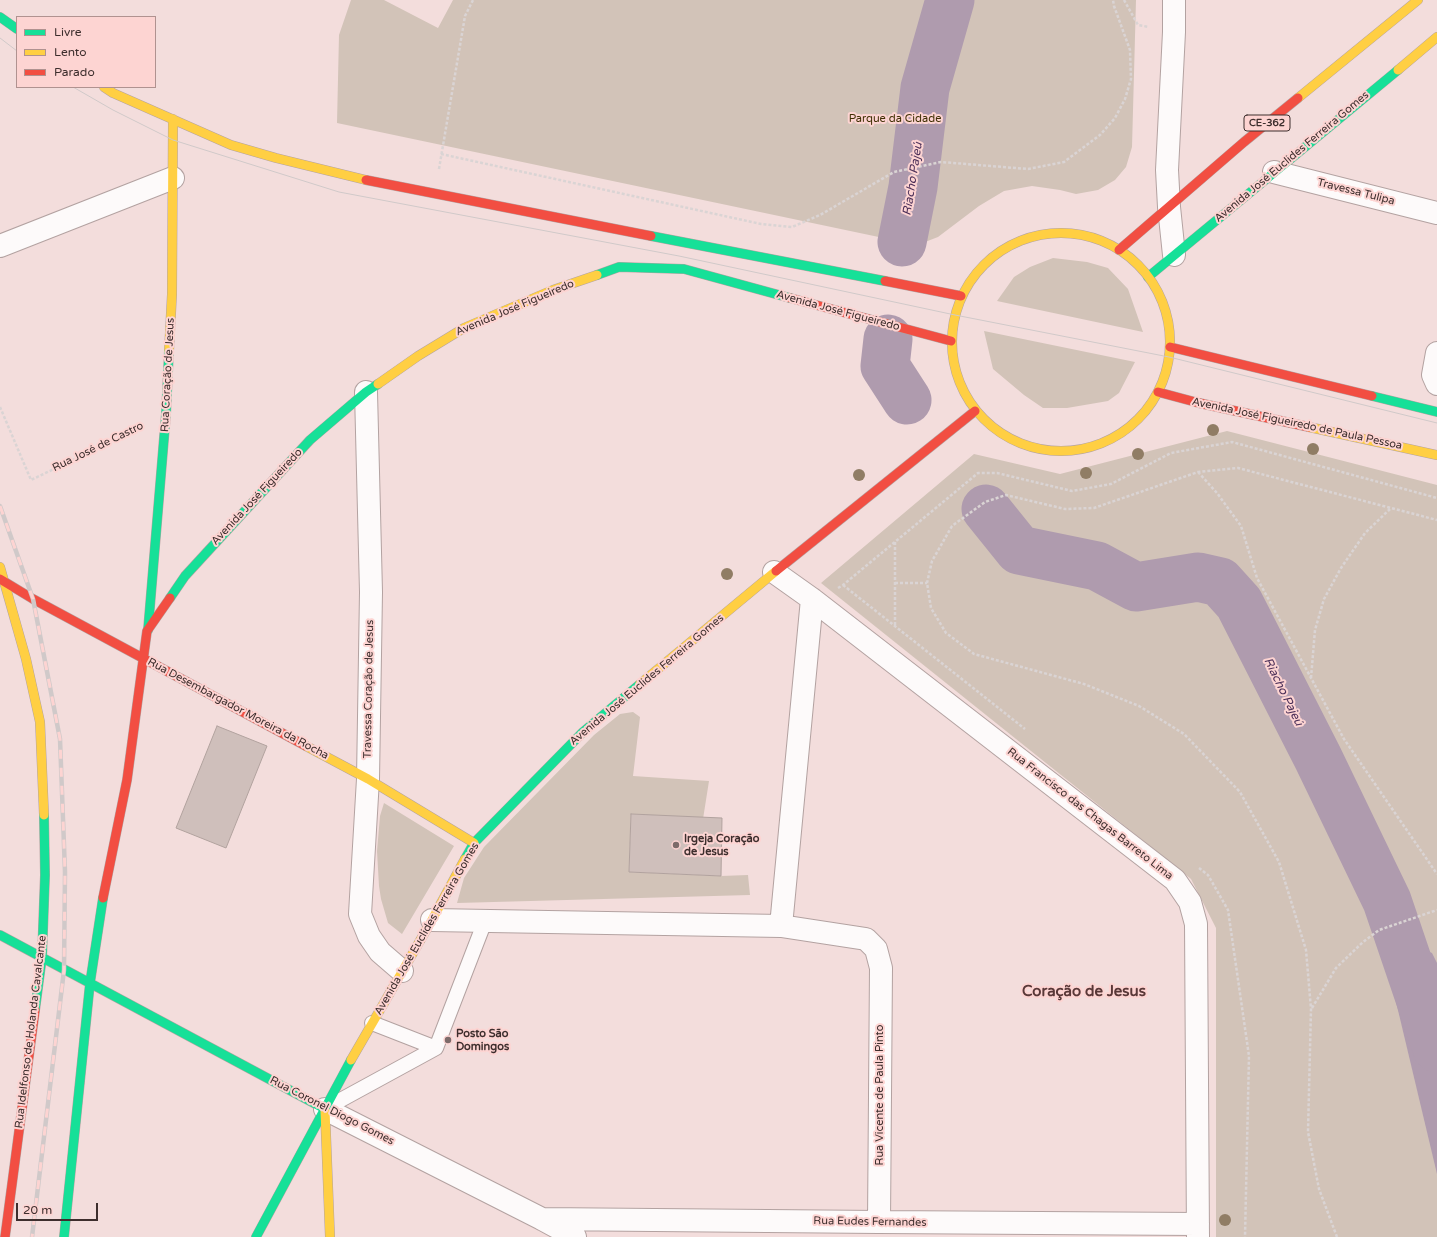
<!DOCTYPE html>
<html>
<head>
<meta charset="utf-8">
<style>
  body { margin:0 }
  #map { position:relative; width:1437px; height:1237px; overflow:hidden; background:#f3dddc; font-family:"Varela Round",sans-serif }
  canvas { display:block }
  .legend { position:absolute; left:16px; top:16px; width:140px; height:72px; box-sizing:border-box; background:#fdd4d2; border:1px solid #b09290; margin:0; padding:5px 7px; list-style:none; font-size:12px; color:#3d2e2d }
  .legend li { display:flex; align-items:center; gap:8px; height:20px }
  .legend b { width:20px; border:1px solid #b09290 }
  .scale { position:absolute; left:16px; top:1203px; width:82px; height:18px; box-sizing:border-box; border:2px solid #3d2e2d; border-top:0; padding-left:5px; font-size:12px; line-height:14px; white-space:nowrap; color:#3d2e2d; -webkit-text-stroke:3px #fdd4d2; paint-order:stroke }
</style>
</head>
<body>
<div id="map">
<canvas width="1437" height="1237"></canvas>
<ul class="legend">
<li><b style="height:5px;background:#16e098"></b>Livre</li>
<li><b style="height:5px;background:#ffcf43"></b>Lento</li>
<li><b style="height:5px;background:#f24e42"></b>Parado</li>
</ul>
<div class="scale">20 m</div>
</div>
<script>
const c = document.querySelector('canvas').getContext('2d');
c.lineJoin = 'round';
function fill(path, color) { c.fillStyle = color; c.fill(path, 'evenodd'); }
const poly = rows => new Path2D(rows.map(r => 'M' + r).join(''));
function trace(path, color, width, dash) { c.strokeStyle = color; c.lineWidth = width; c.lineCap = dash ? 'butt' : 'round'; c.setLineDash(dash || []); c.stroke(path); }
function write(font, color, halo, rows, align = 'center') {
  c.font = font + ' "Varela Round",sans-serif'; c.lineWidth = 4; c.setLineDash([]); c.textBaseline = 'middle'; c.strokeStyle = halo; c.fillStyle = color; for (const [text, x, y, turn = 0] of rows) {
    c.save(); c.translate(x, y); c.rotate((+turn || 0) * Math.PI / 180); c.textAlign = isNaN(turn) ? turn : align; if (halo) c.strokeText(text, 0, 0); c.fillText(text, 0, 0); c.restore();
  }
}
const green = poly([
  [351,0,384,0,438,28,453,0,1136,0,1132,147,1126,167,1115,180,1098,190,1076,194,1060,190,1032,186,1004,191,979,206,938,237,925,242,912,244,337,123,339,35],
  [1053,258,1087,262,1108,268,1128,289,1143,332,997,301,1014,277,1030,267],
  [984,331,1135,362,1119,393,1108,401,1067,408,1043,408,1024,395,993,369],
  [1227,431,1437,485,1437,1237,1216,1237,1216,928,1191,879,821,583,974,454,1060,474],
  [633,712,640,717,633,776,709,781,703,819,631,814,629,872,721,876,748,875,750,895,457,903,464,878,484,847,594,735,620,714],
  [384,803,454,846,402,934,388,923,381,899,379,886,377,851,380,816]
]);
const water = poly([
  [1400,939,1432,953,1437,963,1437,1174,1387,964]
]);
const river = poly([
  [902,242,913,187,925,88,950,0],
  [888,339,885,366,907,400],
  [986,509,1019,550,1097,566,1136,587,1198,577,1220,582,1239,603,1318,758,1387,901,1437,1048]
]);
const building = poly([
  [217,726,267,746,226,848,176,828,217,726],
  [631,814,722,818,721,876,629,872,631,814]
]);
const path = poly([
  [1124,0,1138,25,1149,27],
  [441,154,761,224,792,227,820,215,894,172,941,162,1028,169,1064,162,1100,135,1115,118,1125,99,1131,79,1130,50,1114,6,1113,0],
  [439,169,465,16,473,0],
  [0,407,31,480,139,428],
  [1198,472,1217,493,1241,526,1257,578,1344,739,1437,874],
  [895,583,927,583],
  [843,585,1025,729],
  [838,588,843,585,978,473,997,473,1072,491,1111,484,1171,453,1232,442,1437,498],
  [895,625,895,541],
  [1311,678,1315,630,1324,599,1341,568,1365,533,1390,509],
  [1199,868,1208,875,1228,910,1249,1056,1245,1237],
  [1312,1008,1336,968,1363,942,1379,930,1437,910],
  [1337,1237,1319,1189,1308,1132,1311,1009,1306,950,1279,862,1240,792,1184,734,1139,706,1084,684,974,654,946,633,931,608,927,583,932,561,952,526,985,502,1006,495,1065,509,1094,508,1198,472,1238,468,1437,520]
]);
const lane = poly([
  [372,1023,436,1048],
  [326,1108,436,1048,485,921]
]);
const street = poly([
  [1174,0,1174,32,1167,170,1169,207,1174,255],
  [1274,172,1437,213],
  [0,246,173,178],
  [1437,353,1433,375,1437,384],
  [366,392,371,592,368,779,360,914,369,936,380,952,402,971],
  [774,572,812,599,1175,880,1190,902,1196,924,1198,1237],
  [432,920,781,926,866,939,876,949,881,968,879,1222],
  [781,926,812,599],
  [325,1109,542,1219,575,1237],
  [542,1219,879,1222,1198,1224]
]);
const fast = poly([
  [0,17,17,29],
  [651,236,885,281],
  [597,275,619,267,684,269,790,298],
  [1148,277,1398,70],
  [1372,396,1437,412],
  [170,598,185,576,310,440,366,392,378,384],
  [148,630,166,414,169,351],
  [465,859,474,843,583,732,640,684],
  [0,935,325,1109],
  [35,1010,42,957,45,875,44,815],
  [64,1237,90,983,103,898],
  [256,1237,351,1060]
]);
const slow = poly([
  [1398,70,1437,37],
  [104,87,113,93,231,145,276,158,366,180],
  [1298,98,1418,0],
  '952 342a109 109 0 1 1 218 0a109 109 0 1 1-218 0Z',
  [169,351,172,294,173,119],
  [378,384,418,356,464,328,553,290,597,275],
  [1309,427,1437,455],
  [0,567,26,659,40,722,44,815],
  [640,684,776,571],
  [306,746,368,779,474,843],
  [351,1060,432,920,465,859],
  [325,1110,330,1237]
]);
const jam = poly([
  [366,180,651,236],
  [1119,250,1244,142,1298,98],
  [885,281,961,296],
  [790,298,951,341],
  [1170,347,1372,396],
  [1158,392,1199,403,1309,427],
  [776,571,975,411],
  [0,579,33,599,306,746],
  [103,898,127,780,147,631,170,598],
  [5,1237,35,1010]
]);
const tram = poly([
  [0,38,17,51],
  [73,87,113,110,173,140,339,192,679,256,955,315,1169,357,1437,423]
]);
const rail = poly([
  [0,506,33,599,60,739,65,872,64,970,32,1237]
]);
const trees = [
  [1213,430],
  [1313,449],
  [1138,454],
  [1086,473],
  [859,475],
  [727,574],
  [1225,1220]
];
const markers = [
  [676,845,4,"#7d6b6a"],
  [448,1040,4,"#7d6b6a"]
];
const shields = [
  [1267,123,46]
];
const shieldNames = [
  ["CE-362",1267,123]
];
const parkNames = [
  ["Parque da Cidade",895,119]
];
const streetNames = [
  ["Avenida José Euclides Ferreira Gomes",1292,157,-40],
  ["Travessa Tulipa",1356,192,14],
  ["Avenida José Figueiredo",515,308,-23],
  ["Avenida José Figueiredo",838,311,15],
  ["Rua Coração de Jesus",168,375,-87],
  ["Avenida José Figueiredo de Paula Pessoa",1297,424,12],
  ["Rua José de Castro",98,447,-26],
  ["Avenida José Figueiredo",257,497,-47],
  ["Avenida José Euclides Ferreira Gomes",647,680,-40],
  ["Travessa Coração de Jesus",369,689,-89],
  ["Rua Desembargador Moreira da Rocha",238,709,28],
  ["Rua Francisco das Chagas Barreto Lima",1090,814,38],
  ["Avenida José Euclides Ferreira Gomes",427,929,-60],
  ["Rua Idelfonso de Holanda Cavalcante",31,1032,-83],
  ["Rua Vicente de Paula Pinto",880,1095,-90],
  ["Rua Coronel Diogo Gomes",332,1111,27],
  ["Rua Eudes Fernandes",870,1222,1]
];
const poiNames = [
  ["Irgeja Coração",684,839],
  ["de Jesus",684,852],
  ["Posto São",456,1034],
  ["Domingos",456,1047]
];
const waterNames = [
  ["Riacho Pajeú",913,179,-81],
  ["Riacho Pajeú",1283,692,64]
];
const districtNames = [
  ["Coração de Jesus",1084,992]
];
fill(green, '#d2c3b8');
fill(water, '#af9bae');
trace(river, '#af9bae', 49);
fill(building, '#cfbfbb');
trace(building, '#b1a29e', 1);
trace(lane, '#b3a2a1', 16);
trace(street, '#b3a2a1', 24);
trace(fast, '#b3a2a1', 10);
trace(slow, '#b3a2a1', 10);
trace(jam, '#b3a2a1', 10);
trace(path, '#dad4d4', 2.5, [3, 2]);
trace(lane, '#fdfafa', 14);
trace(street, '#fdfafa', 22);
trace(fast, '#16e098', 9);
trace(slow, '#ffcf43', 9);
trace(jam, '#f24e42', 9);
trace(tram, '#d0c9c9', 1);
trace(rail, '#d0c9c9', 4.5);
trace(rail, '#fdd4d2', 3, [9]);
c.fillStyle = '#907d65';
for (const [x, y] of trees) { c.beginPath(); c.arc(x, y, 6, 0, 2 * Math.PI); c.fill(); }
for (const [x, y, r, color] of markers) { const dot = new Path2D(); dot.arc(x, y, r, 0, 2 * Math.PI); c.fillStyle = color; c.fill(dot); trace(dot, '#fdd4d2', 1.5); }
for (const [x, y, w] of shields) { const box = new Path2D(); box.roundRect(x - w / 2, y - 8, w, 16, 3); c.fillStyle = '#fdd4d2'; c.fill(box); trace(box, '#3d2e2d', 1); }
write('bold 10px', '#3d2e2d', null, shieldNames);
write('11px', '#3f2f03', '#fdd4d2', parkNames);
write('11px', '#3d2e2d', '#fdd4d2', streetNames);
write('bold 11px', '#3d2e2d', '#fdd4d2', poiNames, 'left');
write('italic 12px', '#4c2f58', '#fdd4d2', waterNames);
write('bold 15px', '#593838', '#fdd4d2', districtNames);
</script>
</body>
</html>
